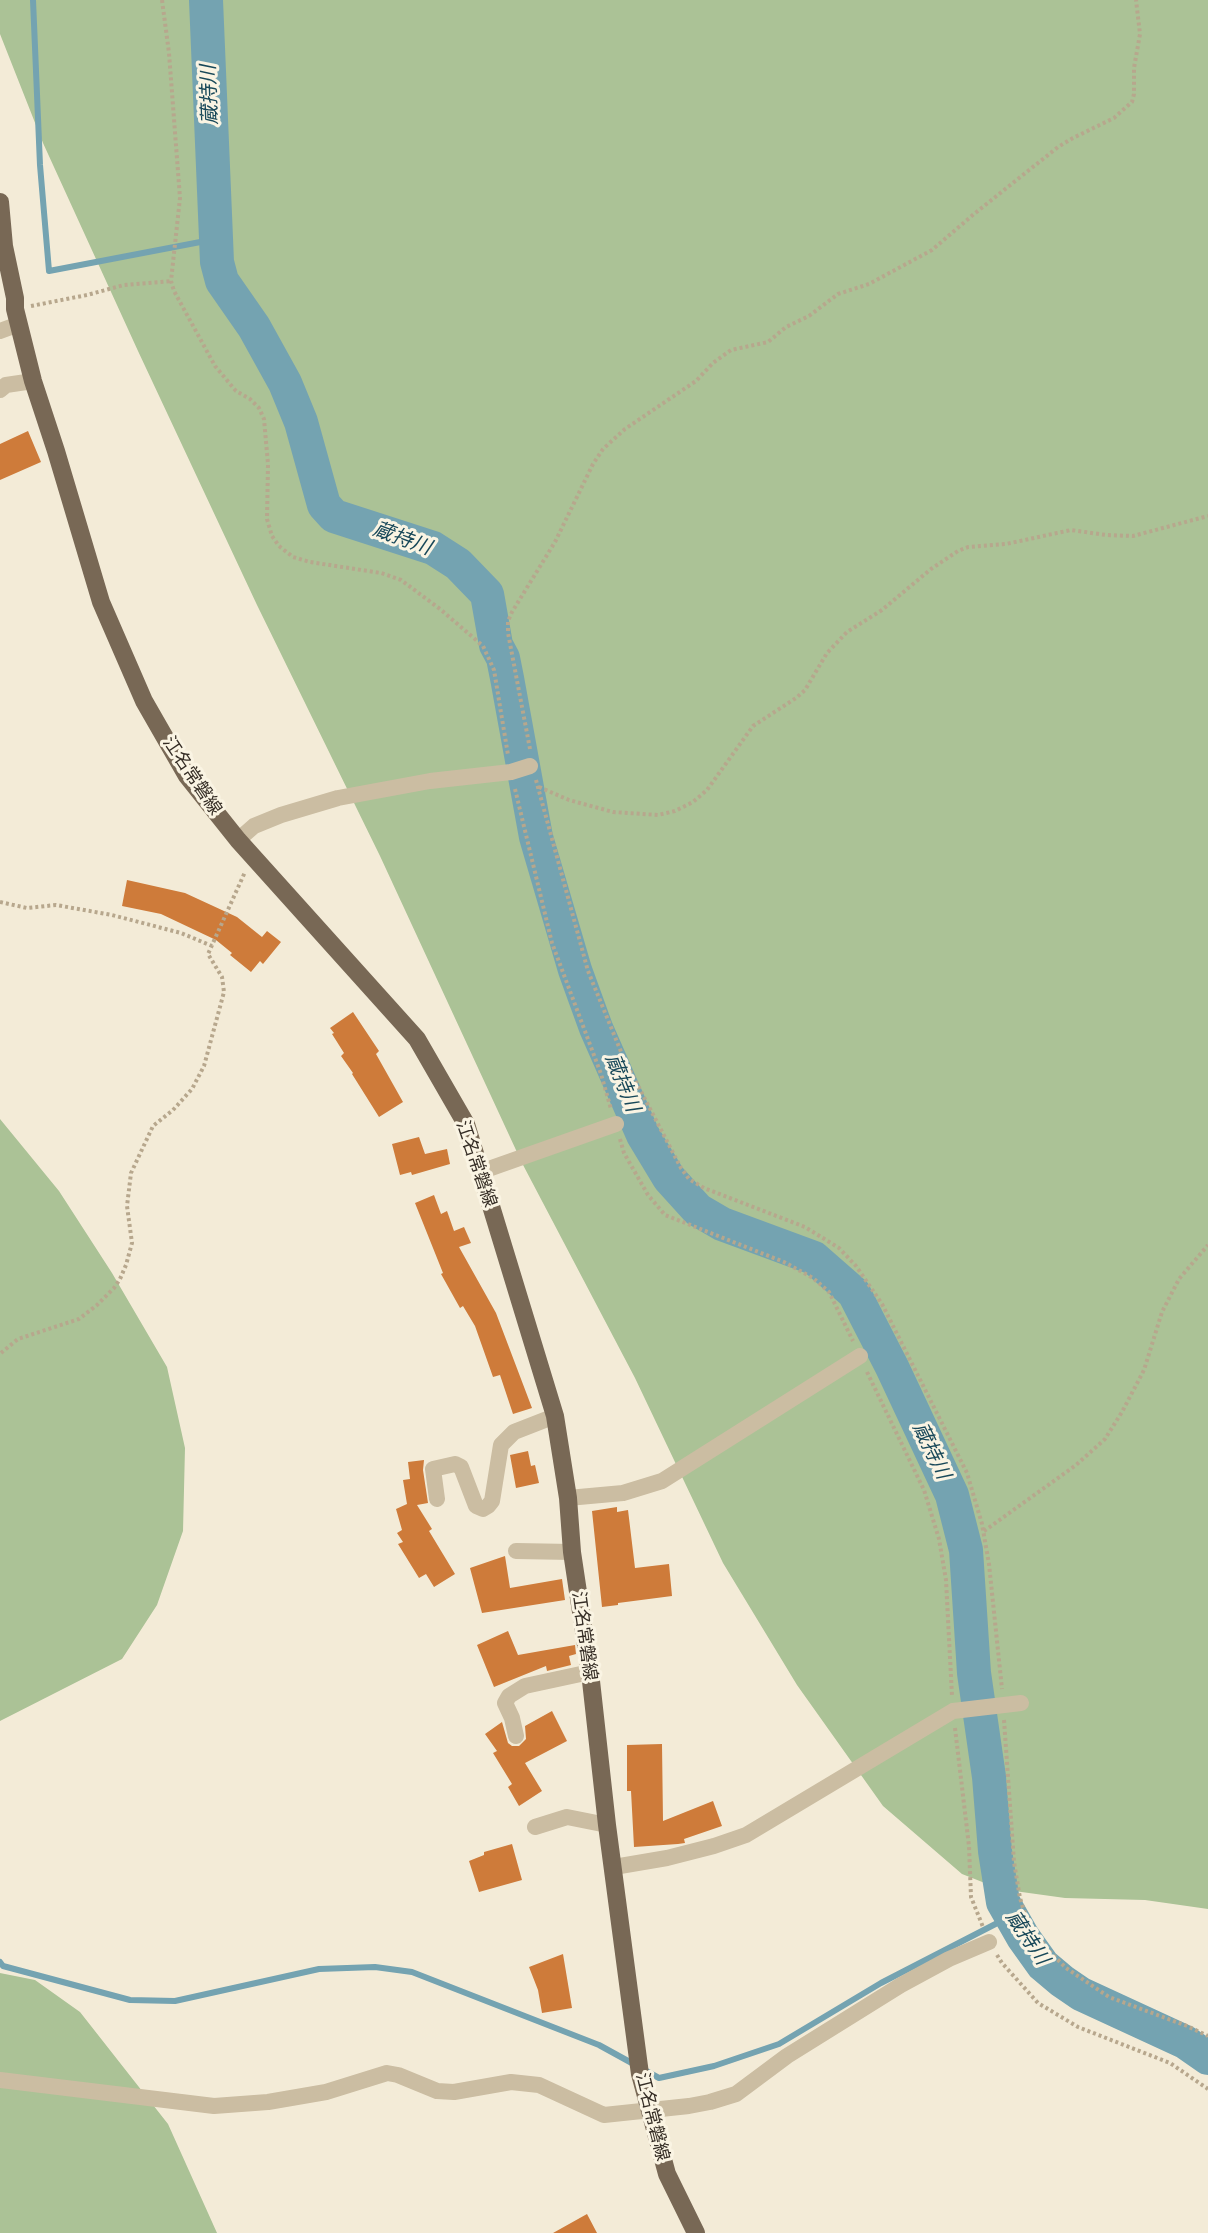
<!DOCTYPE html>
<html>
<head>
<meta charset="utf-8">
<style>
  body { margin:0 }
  canvas { display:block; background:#f3ebd7 }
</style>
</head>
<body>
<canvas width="1208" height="2233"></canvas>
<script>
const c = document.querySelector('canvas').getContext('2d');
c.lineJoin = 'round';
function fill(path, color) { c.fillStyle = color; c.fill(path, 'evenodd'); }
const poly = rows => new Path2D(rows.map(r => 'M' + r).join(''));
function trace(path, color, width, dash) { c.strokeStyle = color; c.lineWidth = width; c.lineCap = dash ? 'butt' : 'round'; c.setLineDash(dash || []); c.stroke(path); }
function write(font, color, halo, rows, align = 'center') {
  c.font = font + ' Karla,"Noto Sans JP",sans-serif'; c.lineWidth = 6; c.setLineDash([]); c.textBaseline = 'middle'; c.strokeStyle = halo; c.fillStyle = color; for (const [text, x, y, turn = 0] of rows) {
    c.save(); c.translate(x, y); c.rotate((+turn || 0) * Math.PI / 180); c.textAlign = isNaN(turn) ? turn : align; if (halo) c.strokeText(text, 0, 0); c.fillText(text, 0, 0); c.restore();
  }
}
const green = poly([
  [0,0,1208,0,1208,1909,1145,1900,1065,1898,1000,1889,962,1874,883,1806,797,1685,723,1563,635,1378,522,1163,380,856,257,605,138,351,43,143,0,34],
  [0,1119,59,1191,112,1273,167,1367,185,1448,183,1531,157,1605,122,1659,0,1721],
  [0,1973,35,1980,80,2012,168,2124,217,2233,0,2233]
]);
const stream = poly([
  [33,0,40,165,49,271,216,239],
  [0,1962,3,1966,130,2000,175,2001,319,1969,375,1967,412,1972,599,2045,659,2078,714,2066,779,2044,881,1983,1011,1916]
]);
const river = poly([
  [206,0,217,262,222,281,254,327,285,383,301,422,324,505,334,516,433,548,458,564,487,594,496,645,503,658,507,678,536,837,575,970,596,1028,643,1135,669,1178,698,1210,722,1224,814,1258,854,1293,892,1367,952,1495,966,1550,974,1673,989,1777,995,1851,1003,1902,1023,1937,1043,1965,1062,1981,1081,1994,1185,2042,1208,2058]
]);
const building = poly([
  [28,431,41,462,0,480,0,444],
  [127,880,185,893,237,917,262,937,267,931,281,942,263,964,260,961,251,972,230,955,232,953,216,940,161,914,122,906],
  [353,1012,379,1051,376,1054,403,1102,379,1117,352,1074,353,1073,341,1056,344,1053,332,1034,334,1033,330,1028],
  [419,1137,425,1154,447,1149,450,1164,412,1175,411,1172,400,1175,392,1144],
  [434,1195,441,1214,447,1211,454,1231,464,1227,471,1243,459,1247,496,1313,532,1408,513,1414,500,1375,493,1377,475,1326,463,1306,460,1308,441,1274,443,1273,415,1203],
  [528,1451,531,1466,535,1465,539,1483,516,1488,510,1455],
  [424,1460,423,1470,428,1503,417,1505,432,1529,429,1531,455,1574,434,1587,426,1574,419,1578,398,1544,403,1542,397,1533,402,1530,396,1509,407,1504,403,1480,410,1479,408,1462],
  [617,1507,617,1512,628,1510,635,1568,669,1564,672,1596,618,1603,618,1605,602,1607,592,1511],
  [505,1556,510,1588,562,1579,565,1600,482,1613,470,1568],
  [508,1631,518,1655,575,1645,576,1654,569,1656,571,1665,547,1671,546,1666,494,1687,477,1645],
  [552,1711,567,1741,525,1763,542,1791,519,1806,508,1787,512,1784,493,1753,497,1751,485,1734,502,1722,508,1743,512,1746,519,1746,526,1739,525,1726],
  [662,1744,663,1821,713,1801,722,1826,684,1839,685,1843,678,1844,634,1847,631,1791,627,1791,627,1745],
  [512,1844,522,1880,479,1892,469,1861,484,1855,484,1852],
  [563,1954,572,2008,542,2013,538,1990,529,1967],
  [587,2214,597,2233,553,2233]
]);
const path = poly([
  [162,0,169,53,180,198,171,281,174,291,215,366,236,391,250,399,259,408,264,419,268,464,267,519,272,536,279,546,293,557,310,562,381,573,401,580,440,609,483,646,494,670,508,755],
  [31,306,87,295,124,285,171,281],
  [530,749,508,633,508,621,512,612,555,542,593,464,603,449,625,429,696,381,713,363,731,350,768,342,786,327,809,316,838,294,869,284,932,250,974,214,1058,147,1073,138,1114,118,1132,102,1134,94,1134,68,1140,34,1136,0],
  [536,780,588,971,624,1059,681,1168,689,1179,704,1188,805,1227,839,1248,856,1266,882,1304,967,1473,982,1524,989,1564,1002,1689],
  [539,787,569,800,613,812,658,815,675,811,693,802,707,790,753,726,796,698,805,690,827,653,847,632,882,610,931,569,958,551,968,547,1006,544,1071,530,1106,535,1133,536,1208,516],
  [515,789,552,943,601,1074,611,1109],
  [0,902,27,908,56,905,112,915,181,933,212,946],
  [620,1139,624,1153,648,1195,665,1215,784,1262,813,1278,829,1292,853,1341],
  [1,1353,18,1339,79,1319,97,1305,114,1288,120,1279,126,1265,132,1243,127,1206,131,1173,153,1126,173,1110,192,1089,204,1066,224,992,222,977,208,954,245,872],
  [867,1372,924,1490,939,1539,946,1580,952,1696],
  [984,1531,1076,1465,1105,1439,1122,1412,1144,1370,1162,1312,1179,1279,1208,1245],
  [1004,1720,1014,1862,1020,1898,1024,1911,1034,1930,1047,1949,1066,1968,1109,1997,1187,2026,1208,2036],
  [955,1728,969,1846,971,1897,983,1927],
  [997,1955,1002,1963,1038,2003,1078,2027,1170,2063,1208,2089]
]);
const street = poly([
  [0,331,19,324],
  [0,390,6,385,33,381],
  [238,840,254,826,281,815,338,798,430,781,511,772,530,766],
  [480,1172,616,1124],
  [568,1498,623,1493,662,1481,860,1356],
  [437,1499,433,1469,455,1464,461,1467,476,1506,483,1509,488,1506,492,1501,501,1445,514,1432,555,1416],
  [516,1551,572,1552],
  [516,1736,512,1718,505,1703,509,1696,525,1686,590,1672],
  [535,1827,567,1817,607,1825],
  [614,1867,667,1858,714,1846,746,1835,953,1711,1021,1703],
  [0,2080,214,2106,268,2102,326,2092,387,2073,398,2075,437,2091,454,2092,511,2082,539,2085,604,2115,689,2106,710,2102,736,2094,787,2056,901,1985,949,1959,989,1942]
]);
const primary = poly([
  [0,202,4,246,15,298,15,309,33,381,56,451,101,602,144,701,187,776,238,840,417,1039,466,1124,555,1416,568,1498,572,1552,590,1672,607,1825,640,2074,667,2174,696,2233]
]);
const streetNames = [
  ["江名常磐線",192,776,56],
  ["江名常磐線",476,1164,71],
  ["江名常磐線",584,1636,82],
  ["江名常磐線",652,2117,76]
];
const waterNames = [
  ["蔵持川",210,95,-92],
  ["蔵持川",402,539,20],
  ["蔵持川",622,1083,68],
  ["蔵持川",931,1451,64],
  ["蔵持川",1027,1938,56]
];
fill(green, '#abc296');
trace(stream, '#74a3b1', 6);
trace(river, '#74a3b1', 34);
fill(building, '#ce7b3a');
trace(path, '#b7a78d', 4, [3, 3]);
trace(street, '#cbbda2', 16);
trace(primary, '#786855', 18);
write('18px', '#352d25', '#faf4e3', streetNames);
write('italic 20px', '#184859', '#faf4e3', waterNames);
</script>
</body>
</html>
